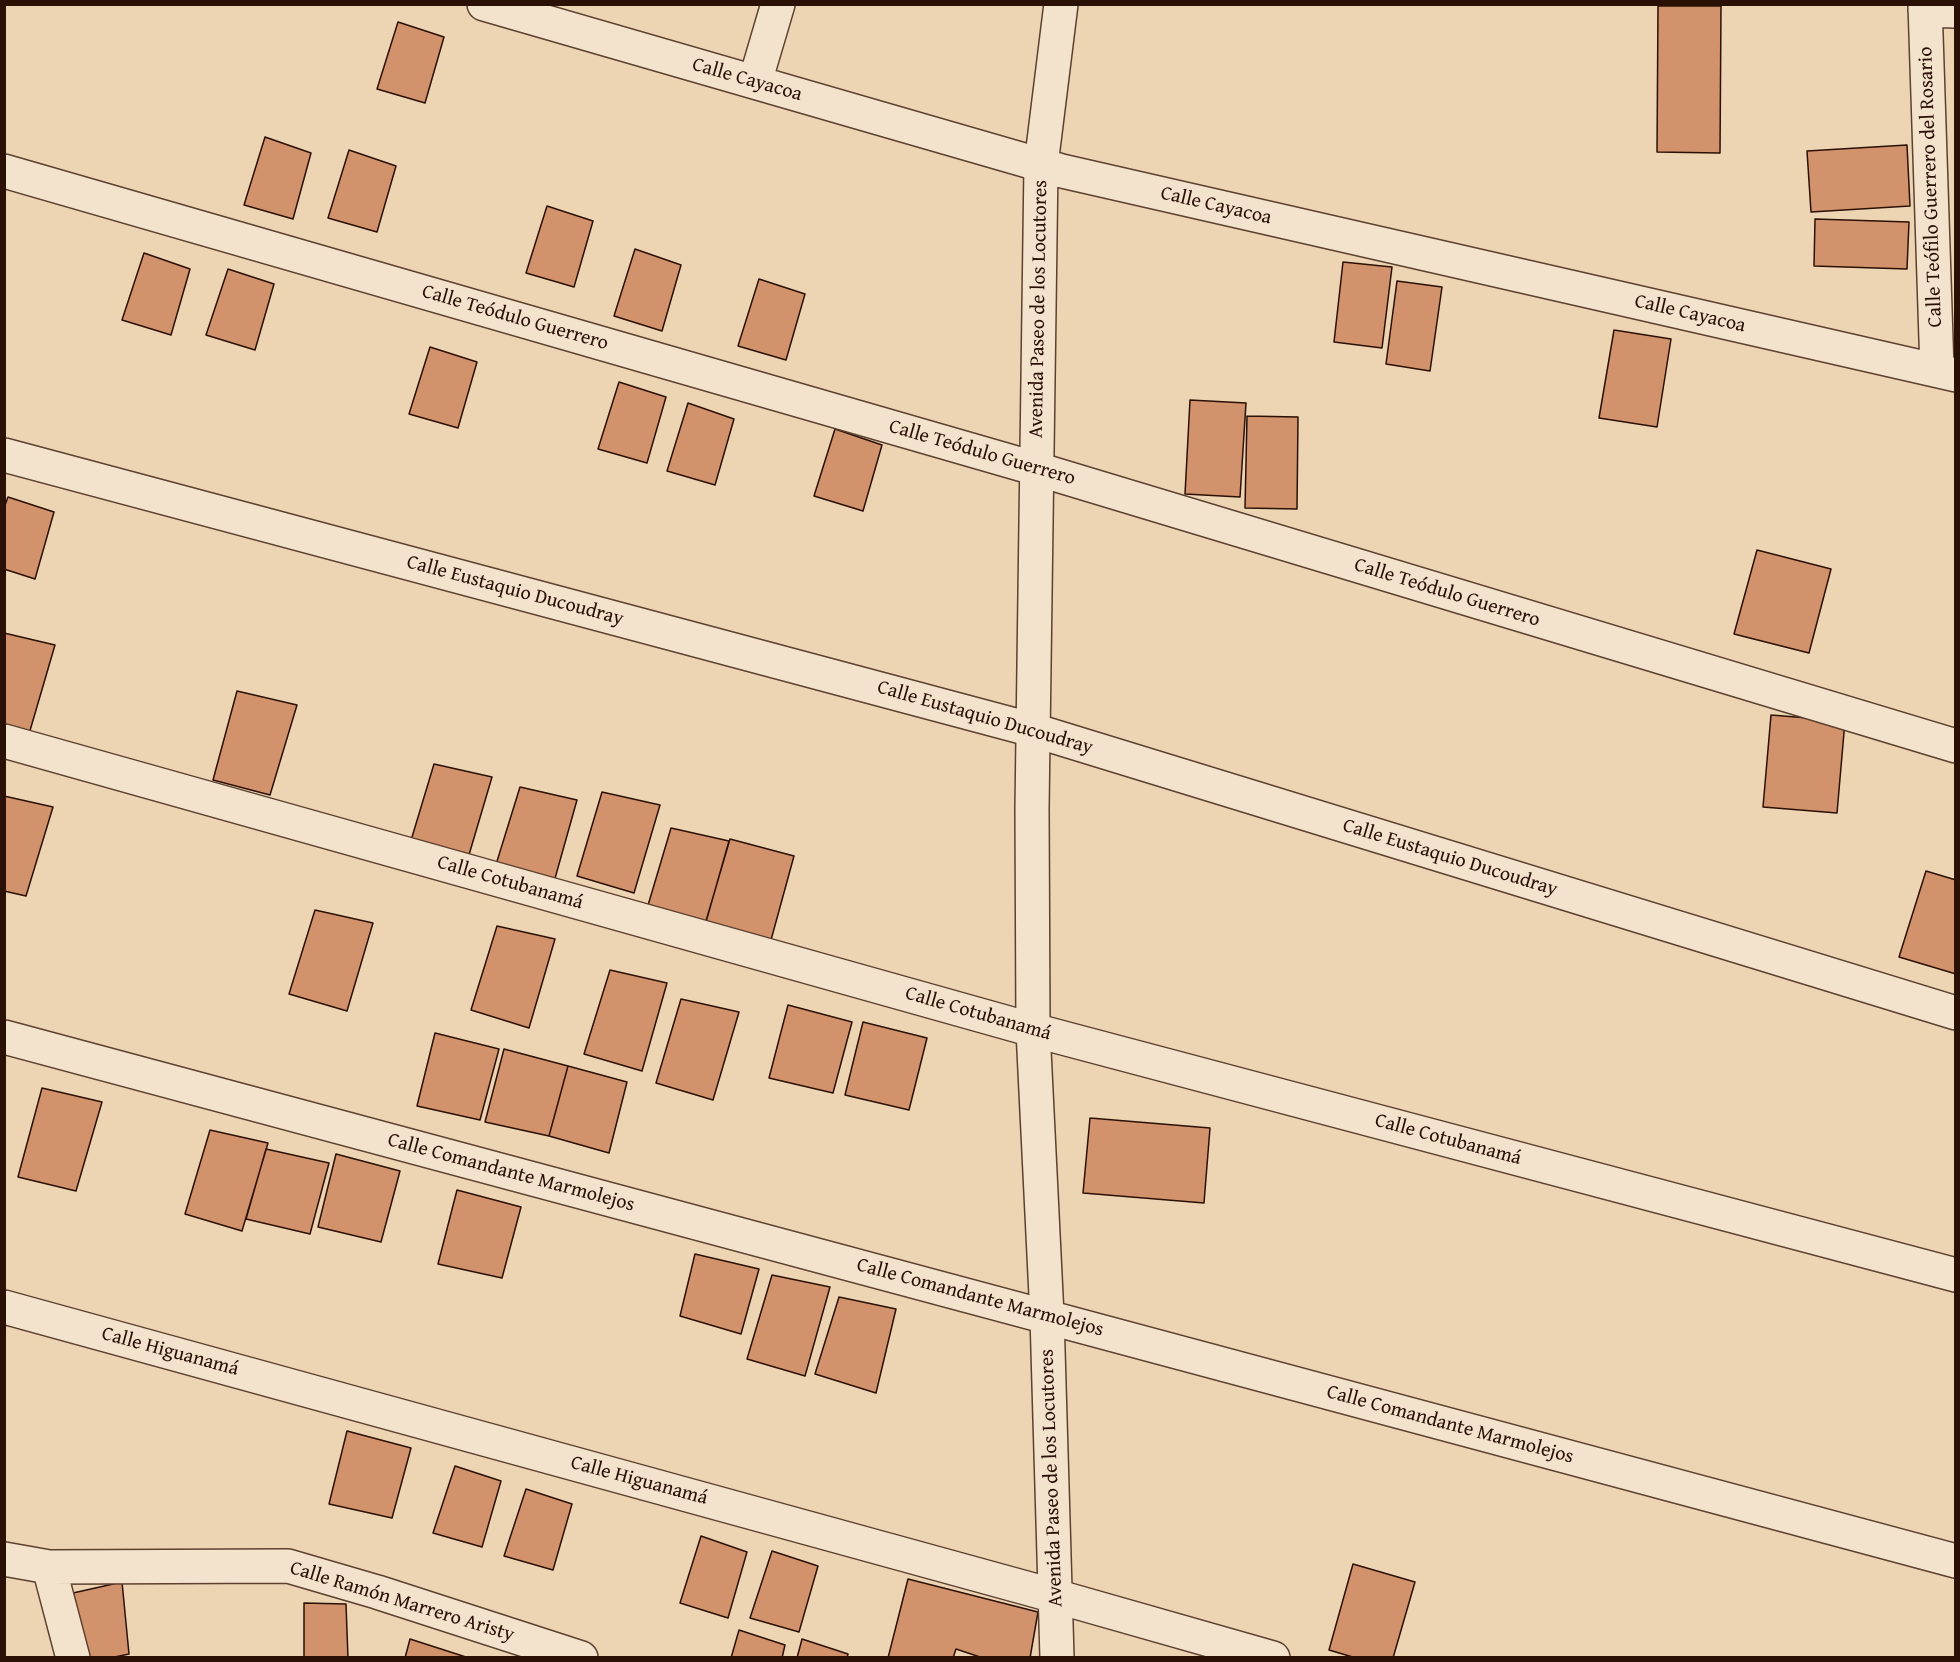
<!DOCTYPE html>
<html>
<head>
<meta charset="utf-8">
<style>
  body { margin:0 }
  #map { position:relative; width:1960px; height:1662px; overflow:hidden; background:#edd4b2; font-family:"Gentium Book Plus",serif }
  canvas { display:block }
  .frame { position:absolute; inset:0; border:6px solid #2b1005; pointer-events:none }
</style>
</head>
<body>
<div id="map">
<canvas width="1960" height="1662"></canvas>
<div class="frame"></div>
</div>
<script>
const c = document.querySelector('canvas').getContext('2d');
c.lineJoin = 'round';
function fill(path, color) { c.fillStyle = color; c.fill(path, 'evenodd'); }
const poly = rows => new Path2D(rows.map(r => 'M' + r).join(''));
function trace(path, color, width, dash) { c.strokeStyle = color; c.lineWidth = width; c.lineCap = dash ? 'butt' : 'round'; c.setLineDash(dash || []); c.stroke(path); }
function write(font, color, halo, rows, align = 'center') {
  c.font = font + ' "Gentium Book Plus",serif'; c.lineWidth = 5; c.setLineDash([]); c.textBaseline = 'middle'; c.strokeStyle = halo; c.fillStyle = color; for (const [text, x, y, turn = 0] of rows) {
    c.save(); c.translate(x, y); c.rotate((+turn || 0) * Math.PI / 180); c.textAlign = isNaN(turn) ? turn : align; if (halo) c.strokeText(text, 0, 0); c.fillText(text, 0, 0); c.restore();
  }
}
const building = poly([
  [1658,6,1721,6,1720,153,1657,152,1658,6],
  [398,22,444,37,425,103,377,89,398,22],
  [265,137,311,153,293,219,244,205,265,137],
  [1907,145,1910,206,1811,212,1807,151,1907,145],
  [349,150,396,166,377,232,328,218,349,150],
  [547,206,593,221,574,287,526,273,547,206],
  [1815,219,1909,222,1907,269,1814,266,1815,219],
  [635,249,681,265,662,331,614,316,635,249],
  [144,253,190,269,171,335,122,320,144,253],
  [1343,262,1392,267,1382,348,1334,342,1343,262],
  [228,269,274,284,255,350,206,335,228,269],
  [759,279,805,294,786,360,738,346,759,279],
  [1397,281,1442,287,1430,371,1386,364,1397,281],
  [1614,330,1671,339,1657,427,1599,418,1614,330],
  [430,347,477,362,458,428,409,414,430,347],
  [619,382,666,397,647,463,598,449,619,382],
  [1190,400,1246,403,1240,497,1185,494,1190,400],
  [688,403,734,419,715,485,667,471,688,403],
  [1247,416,1298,417,1297,509,1245,508,1247,416],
  [835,429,882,445,863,511,814,496,835,429],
  [8,497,54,512,35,579,4,569,4,508,8,497],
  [1757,550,1831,569,1809,653,1734,634,1757,550],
  [4,633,55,645,29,734,4,728,4,633],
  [237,691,297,705,270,795,213,780,237,691],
  [1771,715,1845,721,1837,813,1763,807,1771,715],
  [434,764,492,777,466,865,409,847,434,764],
  [520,787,577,800,552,889,494,871,520,787],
  [602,792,660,805,634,893,577,876,602,792],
  [4,796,53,807,26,896,4,891,4,796],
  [671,828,729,841,704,929,646,912,671,828],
  [730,839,794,856,771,940,706,921,730,839],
  [1926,871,1956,880,1956,974,1899,957,1926,871],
  [315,910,373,923,347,1011,289,994,315,910],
  [497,926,555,939,529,1028,471,1010,497,926],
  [610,970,667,983,642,1071,584,1054,610,970],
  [681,999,739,1012,713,1100,656,1083,681,999],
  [788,1005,852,1022,833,1093,769,1078,788,1005],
  [863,1022,927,1038,909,1110,845,1095,863,1022],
  [435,1033,499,1049,480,1120,417,1106,435,1033],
  [504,1049,568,1066,549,1136,485,1122,504,1049],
  [568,1066,627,1082,609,1153,549,1136,568,1066],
  [42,1088,102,1102,76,1191,18,1177,42,1088],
  [1090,1118,1210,1128,1204,1203,1083,1193,1090,1118],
  [210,1130,268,1143,242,1231,185,1214,210,1130],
  [266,1149,329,1163,310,1234,246,1219,266,1149],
  [336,1154,400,1171,381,1242,318,1227,336,1154],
  [457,1190,521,1207,502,1278,438,1264,457,1190],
  [695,1254,759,1269,741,1334,680,1316,695,1254],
  [772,1275,830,1287,805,1376,747,1359,772,1275],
  [839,1297,896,1309,876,1393,815,1374,839,1297],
  [347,1431,411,1448,392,1518,329,1504,347,1431],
  [455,1466,501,1481,482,1547,433,1533,455,1466],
  [526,1489,572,1504,553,1570,504,1556,526,1489],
  [701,1536,747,1552,728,1618,680,1603,701,1536],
  [772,1551,818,1566,799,1632,750,1618,772,1551],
  [1353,1564,1415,1582,1393,1658,1356,1658,1329,1650,1353,1564],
  [908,1579,1038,1612,1030,1658,983,1658,956,1649,953,1658,888,1658,908,1579],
  [122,1582,129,1654,110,1658,83,1658,73,1593,122,1582],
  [304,1603,346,1604,348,1658,304,1658,304,1603],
  [739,1630,785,1645,782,1658,731,1658,739,1630],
  [410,1639,469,1658,405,1658,410,1639],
  [802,1639,848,1654,847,1658,797,1658,802,1639]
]);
const minor = poly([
  [484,4,1062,171,1956,375],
  [1925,4,1937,370],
  [1925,10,1956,11],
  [755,82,778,4],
  [4,171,1037,469,1956,746],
  [4,455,1033,730,1956,1013],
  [4,741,1033,1030,1956,1275],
  [4,1037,1956,1561],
  [4,1307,1055,1596,1273,1658],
  [4,1559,49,1567,288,1566,377,1592,581,1658],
  [49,1567,73,1658],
  [1057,1658,1047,1316,1033,1030,1032,808,1041,165,1061,4]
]);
const streetNames = [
  ["Calle Cayacoa",747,80,16],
  ["Calle Teófilo Guerrero del Rosario",1931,187,-92],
  ["Calle Cayacoa",1216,206,13],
  ["Avenida Paseo de los Locutores",1039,309,-89],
  ["Calle Cayacoa",1690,314,13],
  ["Calle Teódulo Guerrero",515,318,16],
  ["Calle Teódulo Guerrero",982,453,16],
  ["Calle Eustaquio Ducoudray",515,591,15],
  ["Calle Teódulo Guerrero",1447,593,17],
  ["Calle Eustaquio Ducoudray",985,718,16],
  ["Calle Eustaquio Ducoudray",1450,858,17],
  ["Calle Cotubanamá",510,883,16],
  ["Calle Cotubanamá",978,1014,16],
  ["Calle Cotubanamá",1448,1140,15],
  ["Calle Comandante Marmolejos",511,1173,15],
  ["Calle Comandante Marmolejos",980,1298,15],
  ["Calle Higuanamá",170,1352,15],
  ["Calle Comandante Marmolejos",1450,1425,15],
  ["Avenida Paseo de los Locutores",1052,1478,-92],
  ["Calle Higuanamá",639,1481,15],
  ["Calle Ramón Marrero Aristy",402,1602,17]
];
fill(building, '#d2926b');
trace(building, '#2b1005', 1.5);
trace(minor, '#5c4130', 36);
trace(minor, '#f3e3cd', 33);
write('20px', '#2b1005', '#f3e3cd', streetNames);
</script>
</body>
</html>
